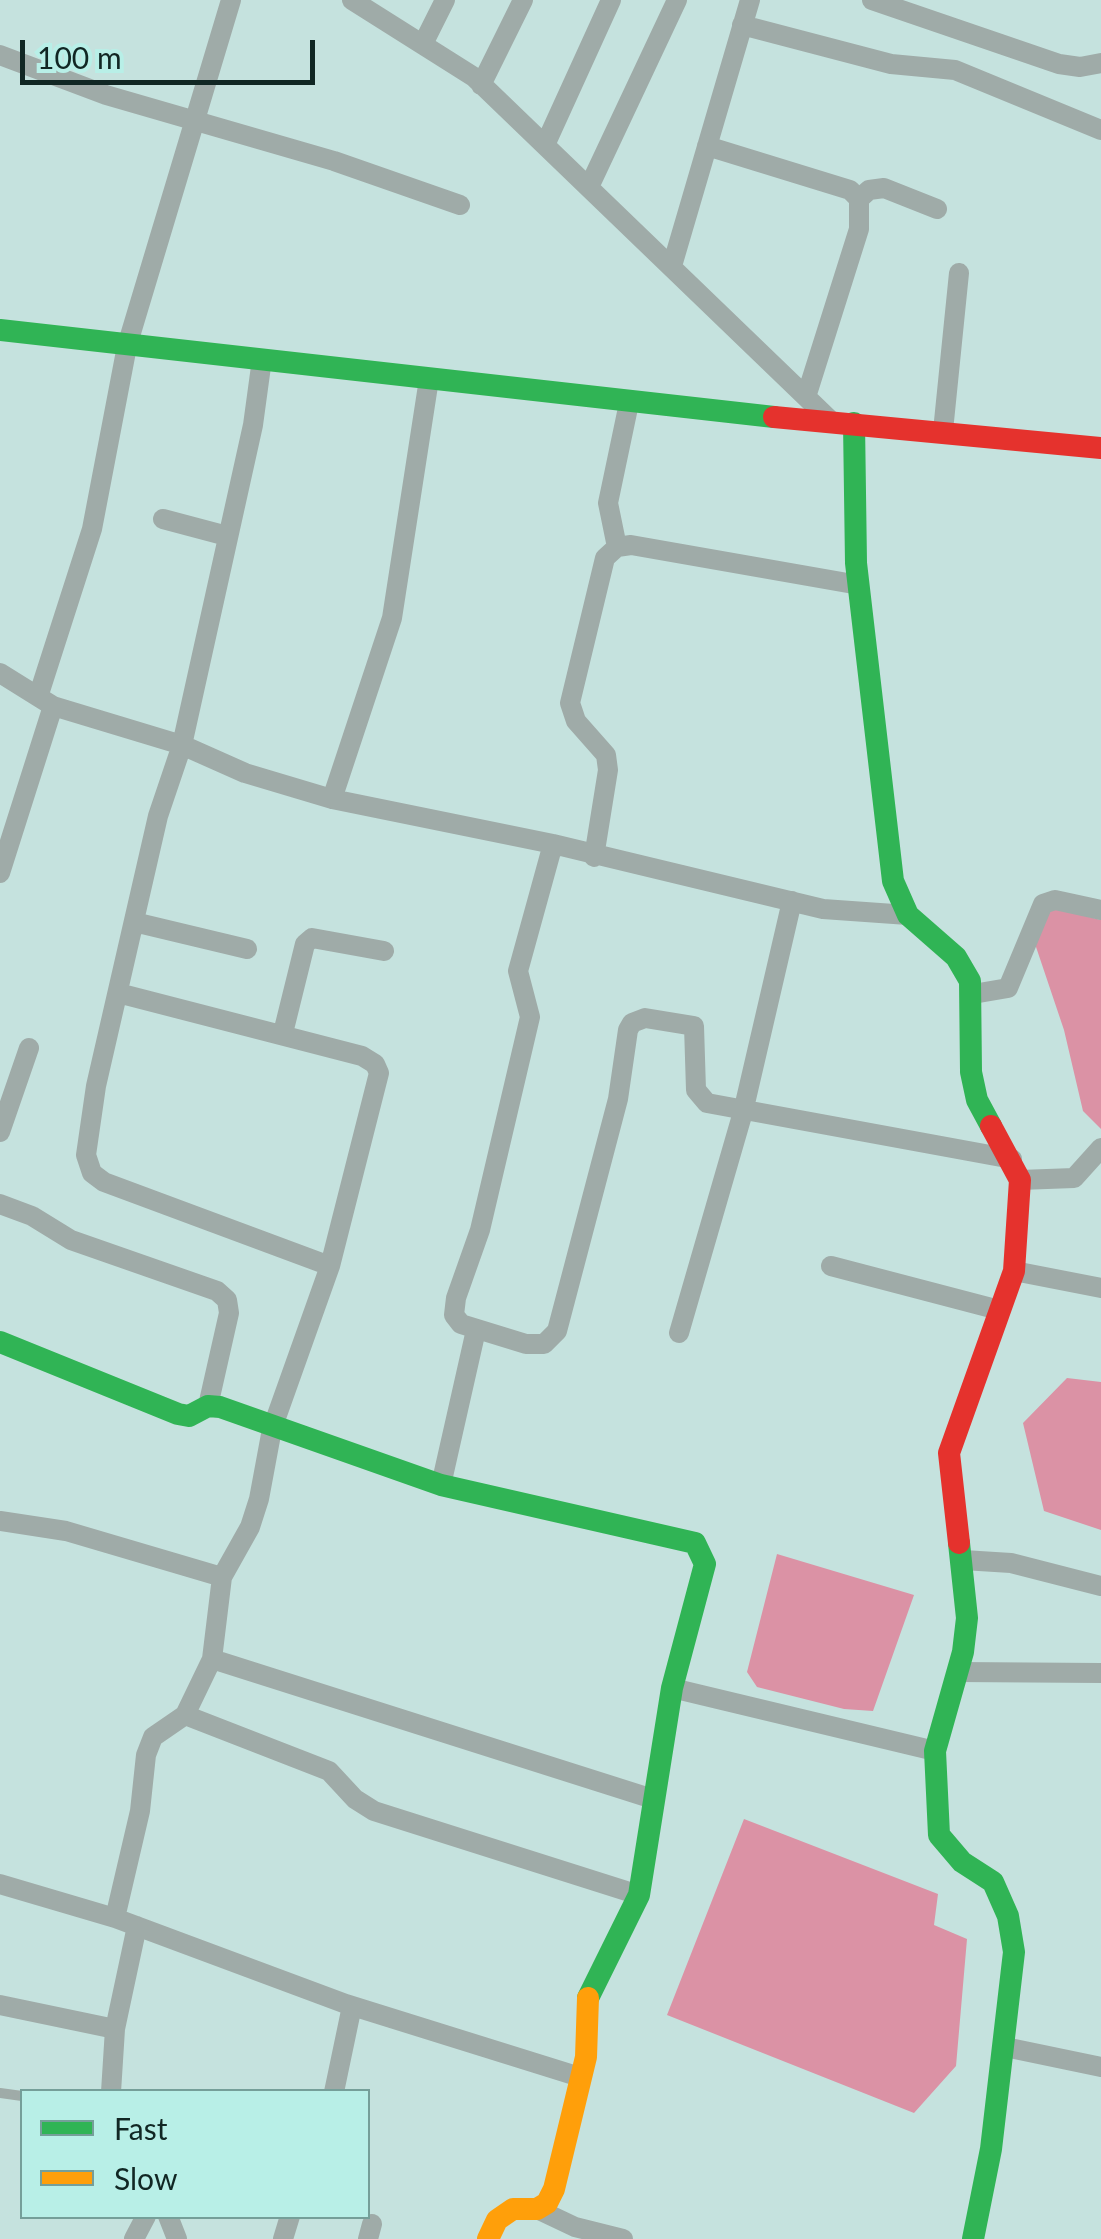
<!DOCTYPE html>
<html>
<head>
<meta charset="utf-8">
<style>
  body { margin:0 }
  #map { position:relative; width:1101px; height:2239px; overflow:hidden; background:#c5e2de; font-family:Lato,sans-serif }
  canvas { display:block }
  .legend { position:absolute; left:20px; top:2089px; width:350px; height:130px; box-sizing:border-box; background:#b8efe7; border:2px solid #759f99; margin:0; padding:12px 18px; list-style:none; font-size:30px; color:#112724 }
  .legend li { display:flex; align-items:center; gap:20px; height:50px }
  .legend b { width:50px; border:2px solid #759f99 }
  .scale { position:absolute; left:20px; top:40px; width:295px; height:45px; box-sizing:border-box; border:5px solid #112724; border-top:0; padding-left:12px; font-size:30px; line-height:35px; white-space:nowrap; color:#112724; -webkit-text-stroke:8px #b8efe7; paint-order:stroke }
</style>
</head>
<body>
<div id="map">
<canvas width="1101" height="2239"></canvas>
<ul class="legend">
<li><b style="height:12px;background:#30b455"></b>Fast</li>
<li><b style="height:12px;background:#ff9f0a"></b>Slow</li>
</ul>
<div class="scale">100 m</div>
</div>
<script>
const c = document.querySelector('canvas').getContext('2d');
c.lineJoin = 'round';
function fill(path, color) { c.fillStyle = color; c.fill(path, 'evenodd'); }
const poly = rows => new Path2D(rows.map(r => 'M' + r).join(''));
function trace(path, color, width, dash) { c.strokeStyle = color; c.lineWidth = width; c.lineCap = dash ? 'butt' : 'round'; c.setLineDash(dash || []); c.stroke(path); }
const water = poly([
  [1050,907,1101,920,1101,1129,1083,1111,1064,1030,1032,935],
  [1067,1378,1101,1382,1101,1530,1044,1511,1023,1423],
  [777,1554,914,1595,873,1711,844,1709,757,1687,747,1672],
  [744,1819,938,1894,934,1925,967,1939,956,2066,914,2113,667,2015]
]);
const lane = poly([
  [0,2093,22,2096]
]);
const street = poly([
  [352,0,474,77,832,422],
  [872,0,1059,64,1080,67,1101,63],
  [742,25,891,64,955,70,1101,130],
  [424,42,445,0],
  [0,55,106,95,334,161,460,205],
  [481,85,523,0],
  [545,145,611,0],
  [707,146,850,190,859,199,859,229,806,397],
  [589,187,677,0],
  [859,199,869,190,884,188,937,209],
  [672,266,750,0],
  [262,359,253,425,182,745,158,816,96,1086,86,1155,92,1173,104,1182,330,1266],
  [943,431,959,273],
  [163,519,227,536],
  [617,547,608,503,629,403],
  [0,673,53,706,182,745,245,773,332,799,553,844,823,909,908,915],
  [39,694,92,529,127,346,231,0],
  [332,799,392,618,429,379],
  [553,844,518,971,530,1017,480,1230,456,1298,454,1315,461,1324,526,1344,544,1344,557,1331,618,1099,628,1030,632,1023,645,1018,694,1026,696,1090,707,1103,1012,1159],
  [594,857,608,770,606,755,576,721,570,703,605,558,617,547,631,545,859,585],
  [0,873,53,706],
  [134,922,247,949],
  [973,994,1008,988,1043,904,1055,900,1101,910],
  [283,1033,305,944,312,938,384,951],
  [0,1132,29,1048],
  [1020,1180,1074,1178,1101,1148],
  [0,1204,32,1216,71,1240,217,1291,227,1300,229,1313,208,1406],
  [831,1266,999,1310],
  [1014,1271,1101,1288],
  [679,1333,743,1112,792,901],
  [441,1485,476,1330],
  [0,1521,66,1531,222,1577],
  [963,1560,1011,1563,1101,1586],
  [212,1659,653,1799],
  [957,1672,1101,1673],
  [672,1688,935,1751],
  [185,1715,329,1771,355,1799,374,1811,639,1895],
  [0,1884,115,1918,346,2004,580,2077],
  [115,1918,140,1811,146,1755,153,1737,185,1715,212,1659,222,1577,250,1527,259,1499,272,1429,330,1266,379,1073,375,1064,362,1056,118,993],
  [0,2005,115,2029],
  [1005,2047,1101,2067],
  [111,2092,115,2029,137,1926],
  [334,2092,352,2006],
  [537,2209,575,2227,623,2239],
  [168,2216,177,2239],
  [134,2239,146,2216],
  [283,2239,290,2216],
  [368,2239,372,2224]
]);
const fast = poly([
  [0,330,774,417],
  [854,423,856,563,893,881,908,915,956,957,970,981,971,1072,977,1100,991,1126],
  [0,1342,178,1414,189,1416,208,1406,220,1407,441,1485,695,1543,705,1564,672,1688,639,1895,588,1998],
  [959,1543,967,1618,963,1652,935,1751,939,1835,962,1862,993,1882,1008,1916,1014,1952,991,2149,973,2239]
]);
const slow = poly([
  [488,2239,497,2220,513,2209,537,2209,547,2203,554,2189,586,2057,588,1998]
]);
const jam = poly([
  [774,417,1101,448],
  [959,1543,949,1453,1014,1271,1020,1180,991,1126]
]);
fill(water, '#db92a5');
trace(lane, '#9faba8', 10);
trace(street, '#9faba8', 20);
trace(fast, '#30b455', 22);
trace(slow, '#ff9f0a', 22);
trace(jam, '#e5322d', 22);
</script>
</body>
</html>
